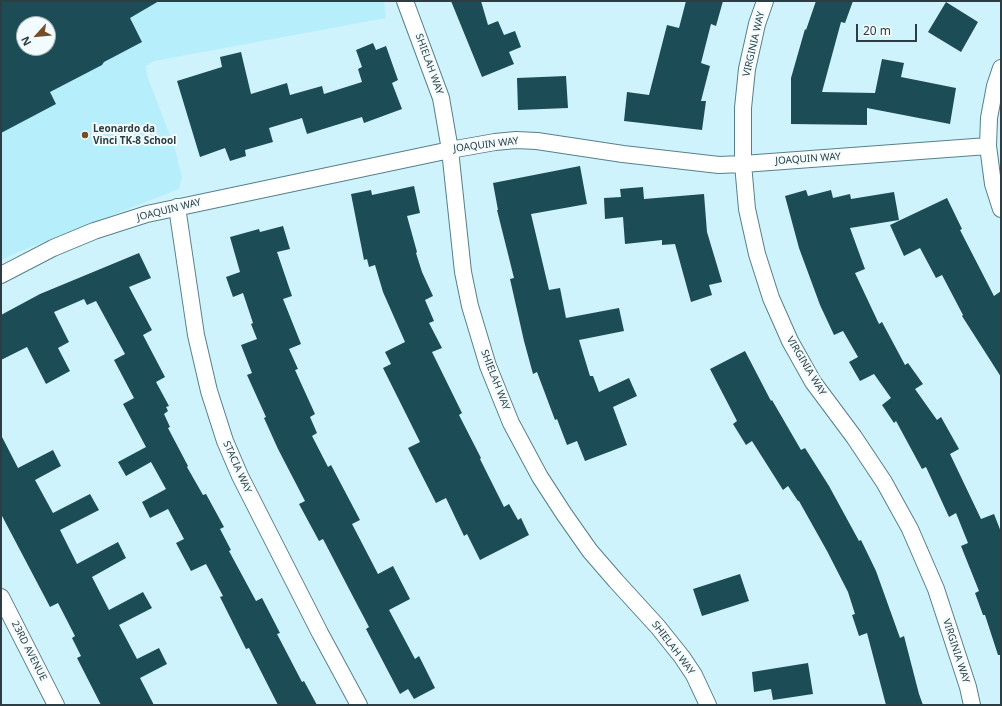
<!DOCTYPE html>
<html>
<head>
<meta charset="utf-8">
<style>
  body { margin:0 }
  #map { position:relative; width:1002px; height:706px; overflow:hidden; background:#cff3fc; font-family:"Noto Sans",sans-serif }
  canvas { display:block }
  .frame { position:absolute; inset:0; border:2px solid #2c3e43; pointer-events:none }
  .north { position:absolute; left:16px; top:16px; width:40px; height:40px; box-sizing:border-box; background:#f2fbfd; border:1px solid #a3afb3; border-radius:50%; rotate:243deg; font-size:11px; font-weight:700; line-height:16px; text-align:center; color:#2c3e43 }
  .north::after { content:''; display:block; margin:auto; width:14px; height:18px; background:#734e29; clip-path:polygon(50% 0,100% 100%,50% 72%,0 100%) }
  .scale { position:absolute; left:856px; top:24px; width:61px; height:18px; box-sizing:border-box; border:2px solid #2c3e43; border-top:0; padding-left:5px; font-size:12px; line-height:14px; white-space:nowrap; color:#2c3e43; -webkit-text-stroke:3px #f2fbfd; paint-order:stroke }
</style>
</head>
<body>
<div id="map">
<canvas width="1002" height="706"></canvas>
<div class="frame"></div>
<div class="north">N</div>
<div class="scale">20 m</div>
</div>
<script>
const c = document.querySelector('canvas').getContext('2d');
c.lineJoin = 'round';
function fill(path, color) { c.fillStyle = color; c.fill(path, 'evenodd'); }
const poly = rows => new Path2D(rows.map(r => 'M' + r).join(''));
function trace(path, color, width, dash) { c.strokeStyle = color; c.lineWidth = width; c.lineCap = dash ? 'butt' : 'round'; c.setLineDash(dash || []); c.stroke(path); }
function write(font, color, halo, rows, align = 'center') {
  c.font = font + ' "Noto Sans",sans-serif'; c.lineWidth = 4; c.setLineDash([]); c.textBaseline = 'middle'; c.strokeStyle = halo; c.fillStyle = color; for (const [text, x, y, turn = 0] of rows) {
    c.save(); c.translate(x, y); c.rotate((+turn || 0) * Math.PI / 180); c.textAlign = isNaN(turn) ? turn : align; if (halo) c.strokeText(text, 0, 0); c.fillText(text, 0, 0); c.restore();
  }
}
const built = poly([
  [1,1,384,1,386,18,154,61,146,66,147,75,175,149,182,177,179,189,18,252,1,260],
  [24,24,48,24,48,48,24,48]
]);
const building = poly([
  [1,1,159,1,130,18,142,42,104,62,102,65,50,92,56,104,1,133],
  [24,24,48,24,48,48,24,48],
  [451,1,481,1,488,25,498,21,504,35,515,31,521,47,509,52,514,64,482,77],
  [686,1,723,1,716,26,711,24,701,63,710,66,701,101,706,101,702,130,624,121,627,92,649,95,667,25,679,28],
  [816,1,853,1,845,23,841,22,822,92,875,93,882,59,904,63,901,77,956,88,950,124,867,108,867,125,791,124,791,78,805,29,806,30],
  [946,2,978,22,961,52,928,32],
  [373,43,376,50,386,46,398,80,392,83,402,109,364,123,362,117,307,134,302,118,269,128,273,142,245,150,246,156,230,161,225,148,200,157,177,81,222,67,220,57,241,52,251,94,287,83,290,95,322,86,324,94,362,82,358,69,362,67,356,50],
  [566,76,568,108,518,110,517,78],
  [580,166,587,204,531,214,549,290,560,288,566,318,619,308,624,331,579,340,590,376,593,376,599,392,629,378,637,396,613,407,627,445,585,461,577,441,567,445,557,419,555,420,537,372,533,374,524,341,510,279,514,278,497,210,498,210,493,183],
  [414,186,420,213,407,216,417,252,416,253,422,272,433,296,425,300,434,321,429,323,442,348,432,352,462,413,459,415,481,458,480,459,504,507,509,504,518,520,521,518,529,535,480,560,467,534,464,536,446,498,436,503,408,448,420,442,383,368,391,364,385,352,405,342,383,292,375,265,369,267,367,259,364,260,351,194,371,190,372,195],
  [643,187,644,199,704,194,707,232,722,282,709,285,712,295,691,302,675,244,662,245,662,240,625,244,623,217,605,219,604,198,621,197,620,189],
  [806,190,808,196,831,190,833,198,850,194,851,199,894,192,899,220,850,228,865,269,855,273,879,324,882,322,905,365,908,363,923,384,915,389,937,420,941,417,959,449,950,454,981,519,994,514,1001,532,1001,655,998,655,985,615,983,615,975,593,979,591,961,546,968,543,956,513,949,517,926,467,922,469,896,421,894,423,882,405,891,398,874,374,860,381,849,362,858,357,843,331,834,335,820,305,799,248,785,196],
  [947,198,962,229,960,230,994,296,1001,291,1001,377,962,316,963,315,942,275,936,278,920,248,904,256,890,225],
  [283,226,290,249,277,252,292,296,283,299,301,344,289,349,298,369,295,370,315,414,310,417,317,433,312,436,328,467,331,465,360,520,352,524,378,574,393,566,410,599,389,610,415,659,419,656,435,688,414,699,408,689,400,694,366,629,369,627,349,589,323,539,319,541,299,504,305,501,278,449,264,418,266,417,247,375,252,373,241,345,257,339,251,324,253,323,243,293,233,297,226,277,240,272,230,237,259,229,260,232],
  [139,253,151,278,129,287,152,330,143,335,165,377,156,382,169,406,166,407,168,411,164,414,170,427,168,428,188,466,187,467,203,495,206,494,224,527,220,529,231,550,229,551,256,601,262,598,280,633,277,634,302,682,304,681,317,705,278,705,249,648,246,649,220,597,223,596,206,564,191,571,176,543,184,539,168,509,150,518,142,502,166,489,151,462,126,476,118,462,146,447,123,404,134,398,114,360,125,354,96,301,87,305,84,299,54,312,69,342,58,348,70,371,46,384,27,347,1,360,1,315,40,294],
  [745,351,771,401,772,400,801,450,805,448,829,486,859,541,861,540,876,571,900,638,904,636,919,694,923,705,886,705,867,633,859,636,852,615,855,614,848,592,827,551,799,501,798,501,788,486,783,490,752,441,746,445,733,424,737,421,710,369],
  [1,435,18,468,53,450,61,466,35,480,53,513,90,494,99,510,60,530,77,564,118,542,126,558,92,577,109,610,143,592,152,608,119,625,137,659,159,648,167,664,140,678,154,705,101,705,77,658,81,656,72,638,75,636,58,603,50,607,1,514],
  [740,574,749,601,702,616,693,589],
  [808,663,813,694,773,700,771,689,754,692,752,672]
]);
const street = poly([
  [405,1,441,98,450,150,463,272,470,306,488,366,511,423,540,477,564,514,590,551,616,581,658,627,682,657,694,675,708,705],
  [765,1,757,24,747,69,743,108,743,164,747,209,757,254,771,298,790,341,813,382,854,437,884,482,910,529,936,589,968,687,972,705],
  [1001,68,995,86,989,118,988,146,993,184,1001,209],
  [177,207,196,335,209,391,225,441,240,476,320,633,359,705],
  [1,275,53,248,94,231,147,214,450,150,495,142,516,140,537,141,623,154,719,165,743,164,988,146],
  [1,597,56,705]
]);
const markers = [
  [85,135,4,"#734e29"]
];
const streetNames = [
  ["VIRGINIA WAY",754,44,-77],
  ["SHIELAH WAY",429,64,70],
  ["JOAQUIN WAY",486,145,-7],
  ["JOAQUIN WAY",808,159,-4],
  ["JOAQUIN WAY",169,210,-14],
  ["VIRGINIA WAY",806,366,59],
  ["SHIELAH WAY",495,380,69],
  ["STACIA WAY",237,467,66],
  ["SHIELAH WAY",673,648,53],
  ["23RD AVENUE",29,651,63],
  ["VIRGINIA WAY",956,651,72]
];
const poiNames = [
  ["Leonardo da",93,129],
  ["Vinci TK-8 School",93,141]
];
fill(built, '#b7eefc');
fill(building, '#1c4c56');
trace(street, '#56808a', 18);
trace(street, '#fff', 16);
for (const [x, y, r, color] of markers) { const dot = new Path2D(); dot.arc(x, y, r, 0, 2 * Math.PI); c.fillStyle = color; c.fill(dot); trace(dot, '#f2fbfd', 1.5); }
write('10px', '#2c3e43', '#f2fbfd', streetNames);
write('bold 10px', '#2c3e43', '#f2fbfd', poiNames, 'left');
</script>
</body>
</html>
